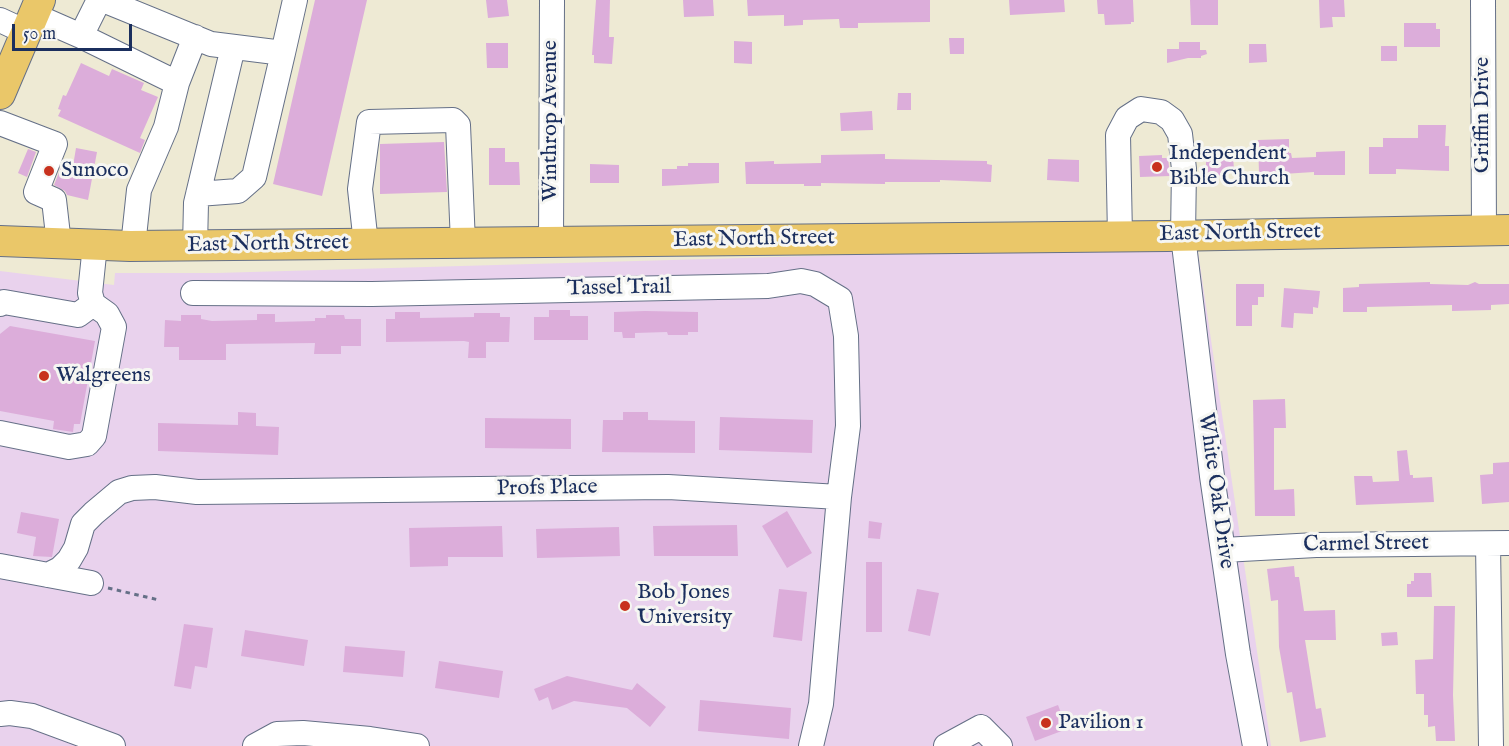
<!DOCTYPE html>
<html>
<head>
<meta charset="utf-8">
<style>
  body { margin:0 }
  #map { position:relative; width:1509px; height:746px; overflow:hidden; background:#eeead4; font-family:"IM FELL English",serif }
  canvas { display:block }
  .scale { position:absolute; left:12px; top:24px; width:120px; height:27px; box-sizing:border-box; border:3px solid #1b2f5e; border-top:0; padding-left:8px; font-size:18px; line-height:21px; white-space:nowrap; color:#1b2f5e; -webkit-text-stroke:4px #f6f6f2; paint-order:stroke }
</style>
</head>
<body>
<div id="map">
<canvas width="1509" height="746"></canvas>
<div class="scale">50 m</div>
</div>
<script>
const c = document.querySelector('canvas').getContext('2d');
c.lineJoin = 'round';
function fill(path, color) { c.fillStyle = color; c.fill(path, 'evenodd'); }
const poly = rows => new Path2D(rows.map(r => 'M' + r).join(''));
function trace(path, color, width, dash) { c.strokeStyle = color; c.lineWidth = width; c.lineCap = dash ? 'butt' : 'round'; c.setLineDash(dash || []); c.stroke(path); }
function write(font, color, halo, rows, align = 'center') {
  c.font = font + ' "IM FELL English",serif'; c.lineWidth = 6; c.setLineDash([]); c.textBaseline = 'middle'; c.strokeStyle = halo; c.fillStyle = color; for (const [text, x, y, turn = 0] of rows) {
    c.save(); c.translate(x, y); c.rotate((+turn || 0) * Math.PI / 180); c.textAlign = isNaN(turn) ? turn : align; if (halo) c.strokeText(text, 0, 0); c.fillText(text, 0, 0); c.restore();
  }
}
const built = poly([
  [1197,245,1271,746,0,746,0,271,114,285,115,273,216,273]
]);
const building = poly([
  [315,0,367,0,322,196,273,184],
  [486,0,507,0,509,16,488,18],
  [596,0,610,0,609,37,614,37,612,64,594,63,594,55,592,55],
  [683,0,713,0,714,16,684,17],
  [747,0,930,0,930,22,858,23,858,28,840,28,839,19,803,20,803,25,784,26,784,15,748,16],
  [1009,0,1064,0,1065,12,1010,15],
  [1097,0,1133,0,1134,22,1131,22,1131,24,1105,25,1104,14,1098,14],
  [1190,0,1218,0,1218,25,1191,25],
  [1319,0,1344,0,1345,17,1332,17,1333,27,1320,28],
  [1404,23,1436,23,1436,29,1440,29,1440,47,1404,47],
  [949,38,964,38,964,54,950,54],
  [734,41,752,42,752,64,734,63],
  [1179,42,1200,42,1200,50,1206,50,1207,54,1201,56,1201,58,1188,58,1167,63,1167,49,1179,49],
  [486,43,508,43,508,68,487,68],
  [1249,44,1266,44,1267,62,1249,63],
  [1381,46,1397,46,1397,61,1381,61],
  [81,63,109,76,112,69,144,83,141,90,158,97,140,138,145,140,140,153,58,116,61,110,58,109,63,95,66,96],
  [898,93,911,93,911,110,897,110],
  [872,111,873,130,841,131,840,113],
  [1418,125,1446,125,1445,146,1449,146,1449,171,1396,169,1396,174,1369,174,1369,147,1383,147,1383,138,1418,138],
  [1289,139,1289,153,1291,153,1292,158,1316,157,1316,152,1345,151,1345,175,1314,175,1314,172,1267,175,1267,173,1259,173,1258,140],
  [444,142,447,192,380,194,380,144],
  [76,148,97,152,88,200,67,195,65,191,54,185,63,162,73,166],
  [489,148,505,148,505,162,519,162,520,185,489,185],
  [28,149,36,152,27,177,18,173],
  [1206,152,1233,152,1234,172,1227,173,1227,175,1213,176,1213,173,1206,173],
  [885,154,885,159,987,161,987,164,992,165,991,182,940,180,940,182,885,182,885,184,821,183,821,186,804,186,804,184,746,184,745,162,774,161,774,164,821,163,821,155],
  [1162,155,1162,158,1168,158,1170,176,1140,177,1139,156],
  [1048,159,1079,160,1079,182,1047,180],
  [688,163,719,163,719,183,662,186,662,169,677,169,677,166,688,166],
  [590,164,619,165,619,183,590,183],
  [1430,282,1430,284,1468,285,1475,282,1479,284,1509,284,1509,304,1491,305,1491,310,1452,311,1452,305,1367,307,1367,312,1343,312,1343,288,1359,287,1359,284],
  [1236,284,1264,284,1264,297,1258,297,1258,305,1252,305,1252,326,1236,326],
  [1284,288,1320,291,1318,308,1313,307,1313,314,1294,313,1293,328,1281,327],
  [549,310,570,310,570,316,588,316,588,340,534,340,534,317,549,317],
  [645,311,698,312,698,332,688,332,688,335,668,335,667,332,635,333,635,338,623,338,622,332,614,332,614,312],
  [395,312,420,312,420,318,474,317,474,313,500,313,500,317,510,317,509,342,486,342,486,358,468,358,469,342,464,341,386,342,386,319,395,319],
  [257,314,275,314,275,322,315,321,315,318,326,318,326,315,344,315,345,319,361,319,361,346,341,346,341,354,314,354,315,343,226,344,226,360,179,360,179,347,164,347,165,320,181,321,181,315,201,315,201,319,212,321,257,320],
  [10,326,95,341,80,424,74,424,73,432,53,429,54,421,0,411,0,334],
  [1285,399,1286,428,1274,428,1274,490,1294,489,1295,516,1255,516,1253,400],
  [238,412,256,413,256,426,279,427,278,455,158,451,158,423,238,425],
  [623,412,648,412,648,420,695,421,695,453,602,452,603,420,623,420],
  [720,417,813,420,812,453,719,450],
  [485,418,571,419,571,449,485,448],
  [1407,450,1410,475,1413,475,1413,478,1432,477,1434,502,1356,505,1354,476,1372,476,1373,482,1399,481,1397,451],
  [1509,462,1509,502,1482,504,1480,475,1493,474,1493,463],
  [787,511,812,553,787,568,762,526],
  [21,512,59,519,52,557,33,556,36,537,17,533],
  [869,521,882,523,880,539,868,538],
  [737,525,738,556,654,556,653,526],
  [502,526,503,557,448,557,448,566,410,567,409,528],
  [619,527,620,556,537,558,536,529],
  [866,562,882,562,882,632,866,632],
  [1294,566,1295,577,1299,577,1304,611,1335,610,1336,640,1305,640,1316,709,1321,708,1326,737,1300,742,1292,692,1287,693,1279,647,1278,600,1271,601,1267,569],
  [1414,573,1431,573,1432,597,1407,597,1407,584,1411,584,1411,581,1414,581],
  [779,589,807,592,802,641,773,637],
  [917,589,939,593,930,636,908,631],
  [1434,606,1455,606,1453,695,1455,741,1436,741,1435,726,1428,727,1428,715,1424,715,1424,694,1416,694,1415,660,1433,659],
  [184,624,213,628,207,668,195,666,191,689,174,686],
  [245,630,308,640,304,666,241,656],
  [1397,632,1398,645,1382,646,1381,633],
  [345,646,405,651,403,677,343,672],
  [439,661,503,671,499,698,435,688],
  [567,676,632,690,637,683,666,707,650,727,627,708,574,701,552,710,548,697,539,701,534,689],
  [700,700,791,708,789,739,698,731],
  [1058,705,1067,729,1035,741,1026,717]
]);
const path = poly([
  [108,588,159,600]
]);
const minor = poly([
  [99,0,81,36,177,83],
  [103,0,211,44,283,53,254,177,238,191,198,194],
  [1483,0,1484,230],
  [33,15,81,36],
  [0,20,26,32],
  [283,53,295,0],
  [0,123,55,144,36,192,54,200,59,244],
  [1120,236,1118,135,1127,118,1141,109,1161,112,1172,120,1180,134,1184,169,1183,236,1212,476,1238,654,1255,746],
  [551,242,552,0],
  [366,244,360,189,369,122,453,120,458,125,463,243],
  [133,246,139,190,166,127,177,83,195,37],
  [195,246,196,203,233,47],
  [193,293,372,294,768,286,801,281,815,284,840,299,846,336,848,426,839,497,821,704,811,746],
  [0,304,4,302,78,315,93,304],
  [0,433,69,447,87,444,94,436,114,327,107,314,93,304,90,293,95,245],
  [1488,544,1491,746],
  [1223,550,1316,545,1509,543],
  [0,566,91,583],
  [48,575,60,569,69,560,76,548,83,524,94,513,119,492,132,488,155,487,197,492,668,487,839,497],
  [0,714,10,713,32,716,113,746],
  [255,746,277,734,303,733,370,739,417,746],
  [946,746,981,727,1000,746]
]);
const major = poly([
  [0,94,40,0],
  [0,241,130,246,1167,236,1509,230]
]);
const markers = [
  [1157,167,6,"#c8321e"],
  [49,171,6,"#c8321e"],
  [44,376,6,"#c8321e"],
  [625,606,6,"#c8321e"],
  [1046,723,6,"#c8321e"]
];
const streetNames = [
  ["Griffin Drive",1483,115,-90],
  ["Winthrop Avenue",551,121,-90],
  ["East North Street",1240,234,-1],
  ["East North Street",754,240,-1],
  ["East North Street",268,245,-1],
  ["Tassel Trail",619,289,-1],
  ["Profs Place",547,489,-1],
  ["White Oak Drive",1215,491,82],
  ["Carmel Street",1366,545,-1]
];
const poiNames = [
  ["Independent",1169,154],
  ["Bible Church",1169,179],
  ["Sunoco",61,171],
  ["Walgreens",56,376],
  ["Bob Jones",637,593],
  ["University",637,618],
  ["Pavilion 1",1058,723]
];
fill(built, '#e9d2ed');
fill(building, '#dcadda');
trace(minor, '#657087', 26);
trace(major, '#657087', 32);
trace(path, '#657087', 3, [4.5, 4.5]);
trace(minor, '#fff', 24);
trace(major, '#eac769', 30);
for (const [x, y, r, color] of markers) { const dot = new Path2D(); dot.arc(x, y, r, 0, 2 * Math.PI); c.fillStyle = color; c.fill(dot); trace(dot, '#f6f6f2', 2); }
write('22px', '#1b2f5e', '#f6f6f2', streetNames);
write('22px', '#1b2f5e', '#f6f6f2', poiNames, 'left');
</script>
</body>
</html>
